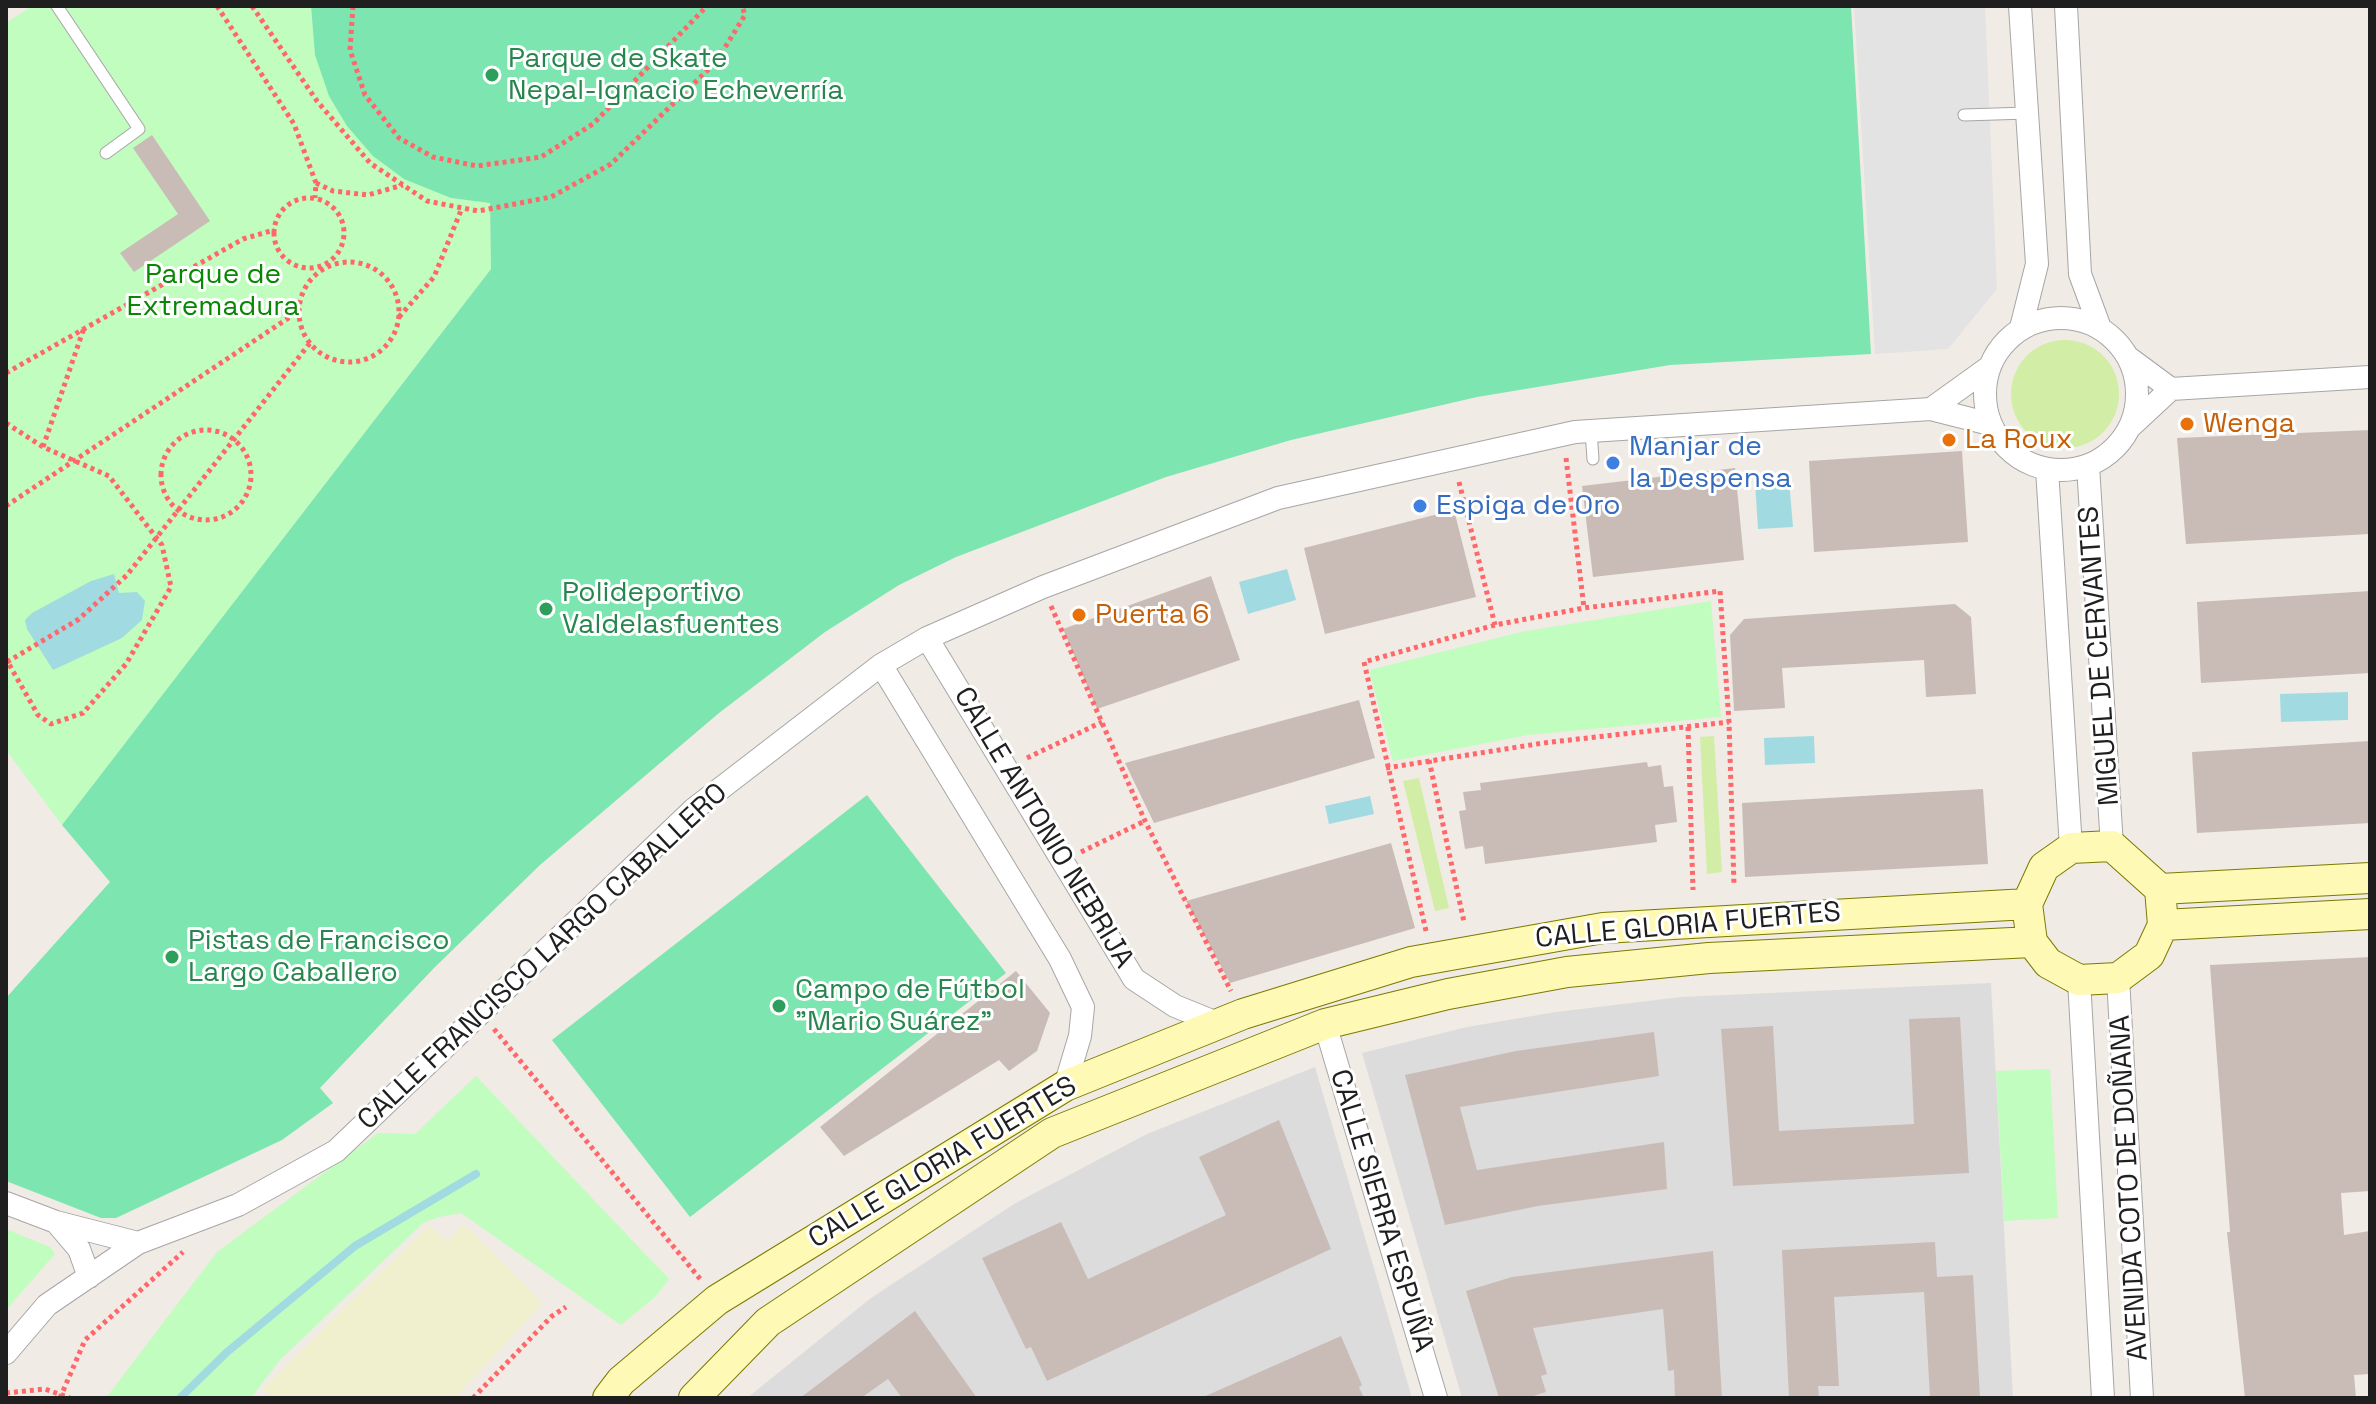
<!DOCTYPE html>
<html>
<head>
<meta charset="utf-8">
<style>
  body { margin:0 }
  #map { position:relative; width:2376px; height:1404px; overflow:hidden; background:#f0ebe4; font-family:"Space Grotesk",sans-serif }
  canvas { display:block }
  .frame { position:absolute; inset:0; border:8px solid #1f1f1f; pointer-events:none }
</style>
</head>
<body>
<div id="map">
<canvas width="2376" height="1404"></canvas>
<div class="frame"></div>
</div>
<script>
const c = document.querySelector('canvas').getContext('2d');
c.lineJoin = 'round';
function fill(path, color) { c.fillStyle = color; c.fill(path, 'evenodd'); }
const poly = rows => new Path2D(rows.map(r => 'M' + r).join(''));
function trace(path, color, width, dash) { c.strokeStyle = color; c.lineWidth = width; c.lineCap = dash ? 'butt' : 'round'; c.setLineDash(dash || []); c.stroke(path); }
function write(font, color, halo, rows, align = 'center') {
  c.font = font + ' "Space Grotesk",sans-serif'; c.lineWidth = 6; c.setLineDash([]); c.textBaseline = 'middle'; c.strokeStyle = halo; c.fillStyle = color; for (const [text, x, y, turn = 0] of rows) {
    c.save(); c.translate(x, y); c.rotate((+turn || 0) * Math.PI / 180); c.textAlign = isNaN(turn) ? turn : align; if (halo) c.strokeText(text, 0, 0); c.fillText(text, 0, 0); c.restore();
  }
}
const residential = poly([
  [1991,983,2013,1398,1462,1398,1362,1053,1467,1027,1556,1012,1681,997],
  [1315,1067,1412,1398,747,1398,871,1298,1014,1204,1147,1134]
]);
const farmland = poly([
  [464,1224,543,1303,455,1398,274,1398,263,1388,429,1225,447,1242]
]);
const grass = poly([
  '2011 394a54 54 0 1 1 108 0a54 54 0 1 1-108 0Z',
  [1714,736,1722,872,1707,874,1700,737],
  [1419,778,1449,908,1435,911,1403,781]
]);
const park = poly([
  [32,6,311,6,315,55,451,198,490,202,491,269,62,825,6,750,6,23],
  [1711,601,1721,717,1528,735,1393,761,1369,670,1521,632],
  [2050,1069,2058,1218,2004,1221,1996,1071],
  [476,1076,669,1279,656,1296,621,1325,461,1213,439,1217,423,1223,279,1361,251,1398,106,1398,217,1252,378,1133,415,1134],
  [6,1229,50,1247,55,1254,6,1310]
]);
const pitch = poly([
  [311,6,1851,6,1871,354,1670,365,1477,397,1291,440,1166,477,956,557,899,585,825,632,719,713,540,865,434,968,320,1088,333,1103,282,1140,116,1218,101,1218,6,1181,6,998,110,882,62,825,491,269,490,203,451,198,404,179,373,156,347,126,329,96,315,55],
  [867,795,1006,973,690,1217,552,1040]
]);
const parking = poly([
  [1854,6,1985,6,1997,289,1948,349,1875,354]
]);
const water = poly([
  [1789,480,1793,527,1758,529,1755,482],
  [1287,569,1296,600,1248,614,1239,582],
  [114,574,119,593,137,592,145,601,142,620,122,638,53,670,27,629,25,620,32,613,91,581],
  [2348,692,2348,720,2281,722,2280,694],
  [1814,736,1815,763,1765,765,1764,738],
  [1370,796,1374,814,1329,824,1325,806]
]);
const stream = poly([
  [180,1398,226,1353,355,1246,476,1174]
]);
const building = poly([
  [152,135,210,221,134,272,120,253,178,214,133,148],
  [2370,430,2370,534,2186,544,2177,438],
  [1962,451,1968,542,1814,552,1809,461],
  [1735,468,1744,560,1593,577,1582,486],
  [1454,510,1476,597,1325,634,1304,548],
  [1211,576,1240,660,1097,709,1063,629],
  [2370,591,2370,673,2201,683,2197,602],
  [1955,604,1971,617,1976,694,1926,697,1924,660,1782,668,1785,708,1734,711,1730,635,1744,619],
  [1359,700,1375,758,1154,823,1125,763],
  [2370,741,2370,823,2197,833,2192,752],
  [1647,762,1648,767,1661,765,1664,787,1673,786,1677,822,1655,825,1657,842,1485,864,1483,846,1465,849,1459,811,1466,810,1463,792,1481,790,1480,783],
  [1983,789,1988,864,1745,877,1742,803],
  [1391,843,1415,928,1230,983,1186,901],
  [2370,957,2370,1191,2341,1193,2344,1235,2370,1231,2370,1374,2354,1375,2356,1398,2245,1398,2227,1232,2230,1232,2210,965],
  [1016,971,1050,1013,1037,1051,1009,1071,999,1060,844,1156,820,1127],
  [1960,1017,1969,1173,1733,1186,1721,1029,1773,1026,1779,1131,1914,1124,1909,1019],
  [1654,1032,1659,1076,1460,1107,1477,1170,1664,1142,1667,1189,1538,1206,1445,1225,1405,1075,1516,1051],
  [1279,1120,1331,1249,1047,1381,1031,1347,1026,1349,982,1258,1061,1222,1088,1279,1226,1215,1199,1157],
  [1935,1242,1937,1277,1973,1275,1980,1398,1930,1398,1924,1292,1834,1297,1839,1386,1818,1386,1819,1398,1789,1398,1782,1250],
  [1713,1251,1722,1398,1675,1398,1674,1370,1668,1371,1663,1309,1533,1328,1547,1374,1541,1376,1546,1392,1527,1398,1499,1398,1466,1291,1512,1277],
  [915,1311,977,1398,902,1398,888,1379,861,1398,800,1398],
  [1341,1336,1362,1385,1359,1387,1364,1398,1201,1398]
]);
const path = poly([
  [217,6,294,124,316,183,315,198],
  [252,6,317,101,370,163,427,201,478,211,551,197,611,164,716,62,745,15,742,6],
  [353,6,350,50,365,95,399,138,433,157,477,166,541,157,593,124,707,6],
  [316,183,333,191,368,195,403,185],
  '274 233a35 35 0 1 1 70 0a35 35 0 1 1-70 0Z',
  '299 312a50 50 0 1 1 100 0a50 50 0 1 1-100 0Z',
  [399,317,434,277,462,208],
  [6,373,243,239,274,230],
  [6,423,43,447,109,476,162,545,171,587,126,664,83,713,51,724,38,715,6,659],
  '161 475a45 45 0 1 1 90 0a45 45 0 1 1-90 0Z',
  [43,447,84,328],
  [1566,458,1584,608],
  [1459,482,1495,625],
  [6,506,299,311],
  [1051,606,1145,821,1231,991],
  [7,662,79,619,127,575,310,343],
  [1688,727,1693,890],
  [1027,758,1102,722],
  [1429,760,1464,922],
  [1386,768,1543,743,1729,722],
  [1081,852,1145,821],
  [1426,931,1364,662,1495,625,1584,608,1720,591,1729,722,1734,885],
  [494,1029,701,1280],
  [6,1393,45,1389,70,1398],
  [60,1398,85,1340,183,1252],
  [473,1398,552,1316,566,1307]
]);
const lane = poly([
  [57,6,139,129,106,153],
  [1964,115,2027,113],
  [1591,431,1593,459]
]);
const street = poly([
  [2020,6,2037,264,2021,328],
  [2066,6,2080,274,2100,328],
  '1985 394a76 76 0 1 1 152 0a76 76 0 1 1-152 0Z',
  [2129,358,2171,389,2370,377],
  [1931,409,1988,368],
  [2130,427,2171,389],
  [2088,466,2112,846],
  [2047,469,2071,848],
  [927,638,1134,979,1175,1006,1217,1023],
  [881,665,1060,959,1083,1007,1080,1036,1065,1086],
  [2118,978,2142,1398],
  [2079,980,2103,1398],
  [1325,1024,1436,1398],
  [6,1203,56,1222,138,1243],
  [56,1222,79,1249,89,1277],
  [6,1353,47,1305,138,1243,238,1205,336,1151,694,809,881,665,927,638,1043,587,1278,498,1575,432,1931,409,1990,424]
]);
const secondary = poly([
  [2112,846,2160,889,2163,925,2149,955,2118,978,2079,980,2048,963,2032,942,2027,904,2044,867,2071,848,2112,846],
  [2160,889,2370,878],
  [2163,925,2370,914],
  [608,1398,621,1381,717,1300,1065,1086,1243,1014,1411,962,1603,928,2027,904],
  [694,1398,768,1322,1052,1133,1325,1024,1448,994,1567,972,1709,958,2032,942]
]);
const markers = [
  [492,75,8,"#2e9e5b"],
  [2187,424,8,"#e8710a"],
  [1949,440,8,"#e8710a"],
  [1613,463,8,"#3f7fe0"],
  [1420,506,8,"#3f7fe0"],
  [546,609,8,"#2e9e5b"],
  [1079,615,8,"#e8710a"],
  [172,957,8,"#2e9e5b"],
  [779,1006,8,"#2e9e5b"]
];
const leisureNames = [
  ["Parque de Skate",508,59],
  ["Nepal-Ignacio Echeverría",508,91],
  ["Polideportivo",562,593],
  ["Valdelasfuentes",562,625],
  ["Pistas de Francisco",188,941],
  ["Largo Caballero",188,973],
  ["Campo de Fútbol",795,990],
  ["\"Mario Suárez\"",795,1022]
];
const parkNames = [
  ["Parque de",213,275],
  ["Extremadura",213,307]
];
const foodNames = [
  ["Wenga",2203,424],
  ["La Roux",1965,440],
  ["Puerta 6",1095,615]
];
const shopNames = [
  ["Manjar de",1629,447],
  ["la Despensa",1629,479],
  ["Espiga de Oro",1436,506]
];
const streetNames = [
  ["MIGUEL DE CERVANTES",2100,656,-94],
  ["CALLE ANTONIO NEBRIJA",1043,828,59],
  ["CALLE GLORIA FUERTES",1688,926,-5],
  ["CALLE FRANCISCO LARGO CABALLERO",543,957,-43],
  ["CALLE GLORIA FUERTES",943,1163,-31],
  ["AVENIDA COTO DE DOÑANA",2130,1188,-93],
  ["CALLE SIERRA ESPUÑA",1381,1211,73]
];
fill(residential, '#dddcdc');
fill(farmland, '#f0efce');
fill(grass, '#d2eea6');
fill(park, '#c1fdbe');
fill(pitch, '#7de5b0');
fill(parking, '#e3e3e3');
fill(water, '#a1dbe1');
trace(stream, '#a1dbe1', 8);
fill(building, '#c9bcb7');
trace(lane, '#a6a6a6', 13);
trace(street, '#a6a6a6', 24);
trace(secondary, '#7c7a00', 32);
trace(path, '#ff676a', 5, [4, 4]);
trace(lane, '#fff', 11);
trace(street, '#fff', 22);
trace(secondary, '#fef9b5', 30);
for (const [x, y, r, color] of markers) { const dot = new Path2D(); dot.arc(x, y, r, 0, 2 * Math.PI); c.fillStyle = color; c.fill(dot); trace(dot, '#fff', 3); }
write('28px', '#27864d', '#fff', leisureNames, 'left');
write('28px', '#098604', '#fff', parkNames);
write('28px', '#c56008', '#fff', foodNames, 'left');
write('28px', '#366cbe', '#fff', shopNames, 'left');
write('28px', '#1f1f1f', '#fff', streetNames);
</script>
</body>
</html>
